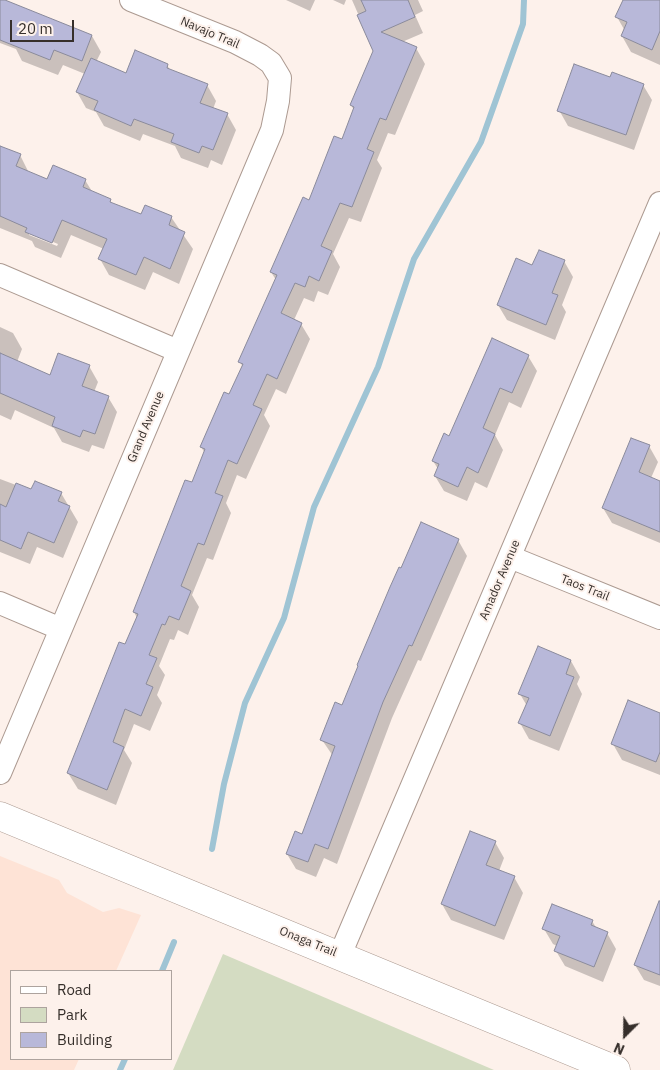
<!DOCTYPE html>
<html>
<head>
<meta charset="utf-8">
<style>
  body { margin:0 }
  #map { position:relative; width:660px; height:1070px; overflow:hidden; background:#fdf1eb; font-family:"IBM Plex Sans",sans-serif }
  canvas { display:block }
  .legend { position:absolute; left:10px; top:970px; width:162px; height:90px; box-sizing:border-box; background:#fdf1eb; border:1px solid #ada39e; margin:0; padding:6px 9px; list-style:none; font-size:15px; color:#362f2b }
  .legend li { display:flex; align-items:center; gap:10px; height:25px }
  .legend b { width:25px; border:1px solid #ada39e }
  .north { position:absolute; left:600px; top:1010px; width:50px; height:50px; -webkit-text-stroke:4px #fdf1eb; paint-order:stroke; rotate:203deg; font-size:14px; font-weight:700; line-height:20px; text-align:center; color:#362f2b }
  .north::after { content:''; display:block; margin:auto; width:18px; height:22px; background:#362f2b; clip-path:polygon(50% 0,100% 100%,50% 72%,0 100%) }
  .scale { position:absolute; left:10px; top:20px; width:64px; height:22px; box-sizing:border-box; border:2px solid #362f2b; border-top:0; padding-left:6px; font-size:15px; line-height:18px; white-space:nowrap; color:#362f2b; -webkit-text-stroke:4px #fdf1eb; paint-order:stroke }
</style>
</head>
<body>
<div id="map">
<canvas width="660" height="1070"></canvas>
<ul class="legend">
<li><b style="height:6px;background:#fff"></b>Road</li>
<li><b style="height:14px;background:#d4dcc2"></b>Park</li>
<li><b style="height:14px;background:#b8b8d9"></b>Building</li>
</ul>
<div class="north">N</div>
<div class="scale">20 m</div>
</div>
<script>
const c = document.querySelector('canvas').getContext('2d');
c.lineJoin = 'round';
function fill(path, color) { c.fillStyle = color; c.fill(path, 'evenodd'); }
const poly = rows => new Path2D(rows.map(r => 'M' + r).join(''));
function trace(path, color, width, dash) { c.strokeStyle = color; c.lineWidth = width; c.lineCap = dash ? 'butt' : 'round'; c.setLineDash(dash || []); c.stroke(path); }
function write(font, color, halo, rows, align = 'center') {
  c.font = font + ' "IBM Plex Sans",sans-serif'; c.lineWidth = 4; c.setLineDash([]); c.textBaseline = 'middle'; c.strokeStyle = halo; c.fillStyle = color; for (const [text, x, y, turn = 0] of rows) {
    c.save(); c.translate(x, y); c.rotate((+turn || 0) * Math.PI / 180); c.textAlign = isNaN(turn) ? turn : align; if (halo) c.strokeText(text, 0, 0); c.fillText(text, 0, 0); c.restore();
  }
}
const built = poly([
  [0,856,59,880,67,893,103,912,119,908,141,915,116,971,11,971,11,1059,79,1059,74,1070,0,1070]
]);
const green = poly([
  [223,954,494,1070,173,1070]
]);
const shadow = poly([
  [0,0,92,36,101,52,96,62,126,75,167,65,170,70,207,85,216,101,213,109,227,114,236,130,222,165,211,160,208,168,181,158,175,146,143,134,140,141,104,126,96,112,86,108,77,92,85,74,63,65,58,75,22,61,16,49,0,43],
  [286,0,315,0,310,11],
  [333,0,346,0,344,5],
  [352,0,418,0,423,11,415,15,423,33,402,42,416,48,425,64,395,135,388,133,377,160,382,168,361,222,349,218,333,254,340,267,328,295,318,291,314,302,304,298,294,320,301,324,310,339,286,394,276,389,264,415,270,426,246,479,237,475,226,503,231,513,213,560,207,558,192,595,199,607,188,635,178,630,174,640,170,639,159,666,165,675,157,695,162,703,150,731,134,724,124,750,132,763,116,805,78,789,68,773,137,618,134,612,205,453,201,447,230,396,243,367,240,362,276,280,271,272,342,140,354,110,351,105,374,50],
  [624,0,660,0,660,65,631,52,622,36,625,31,617,17],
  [611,79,643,85,652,100,634,150,568,126,559,110],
  [0,147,20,155,29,173,48,181,85,180,93,193,110,200,112,204,142,215,171,217,193,249,179,284,153,272,145,290,109,275,100,259,104,249,71,235,61,258,35,247,32,241,0,228],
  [29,232,58,244,57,246,29,235],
  [564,261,573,277,562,305,566,312,555,340,507,320,498,305,533,267],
  [0,327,13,333,22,349,17,362,51,377,89,366,98,382,94,392,108,397,117,412,104,449,92,445,89,452,62,442,54,428,15,410,11,420,0,415],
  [528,356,537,371,521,408,509,402,495,435,503,450,487,488,475,482,467,501,444,491,435,476,438,469,433,461,450,437],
  [649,446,658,462,651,478,660,482,660,543,612,523,603,508],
  [0,479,32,491,61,493,78,522,63,558,37,547,30,564,0,552],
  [458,540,467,556,421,661,418,660,392,718,337,864,324,858,316,877,296,869,287,854,303,836,333,756,322,740],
  [571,661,580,677,577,684,582,694,559,751,529,739,520,723,527,706,520,694],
  [660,714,660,775,622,760,613,744],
  [495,842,504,858,499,871,514,877,523,893,504,940,451,920,442,904],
  [592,921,597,929,607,933,616,949,603,982,565,966,556,951,557,946,553,944,544,929],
  [660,925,660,986,644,980,635,965]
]);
const stream = poly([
  [212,849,224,784,245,703,284,618,314,507,378,367,414,259,481,142,523,24,524,0],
  [162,971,174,942],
  [120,1070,125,1059]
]);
const building = poly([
  [0,0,5,0,92,35,82,61,54,50,50,60,0,40,0,0],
  [361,0,408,0,415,17,381,32,417,47,386,120,380,118,367,149,374,152,352,207,340,203,321,246,332,251,319,281,309,276,305,287,295,283,281,313,302,323,277,379,267,374,253,405,262,409,237,464,228,460,215,493,223,496,204,545,198,543,181,586,191,591,179,620,169,616,165,625,162,624,149,655,157,658,146,684,153,687,141,716,125,709,113,742,124,747,107,790,67,773,119,642,125,644,138,614,133,612,185,480,192,482,205,449,200,447,224,392,229,394,243,364,238,362,277,275,270,272,303,197,309,200,334,136,342,139,354,107,350,105,373,51,357,15,366,11,361,0],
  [623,0,660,0,660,31,652,50,621,36,627,22,615,17,623,0],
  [135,50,168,64,167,68,208,84,200,103,228,113,213,150,202,146,199,153,171,142,174,134,134,119,131,126,94,110,98,101,76,92,91,58,126,73,135,50],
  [574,64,610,77,612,72,644,84,626,135,557,111,574,64],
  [0,146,21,154,16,166,47,179,53,165,86,179,83,187,111,199,110,202,141,214,145,205,172,216,169,225,185,232,170,269,144,257,136,275,98,259,107,239,62,220,52,243,25,232,27,228,0,216,0,146],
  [539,250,565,260,552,293,558,295,546,325,497,305,516,258,532,265,539,250],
  [492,338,529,355,512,393,500,388,483,428,495,434,478,473,467,467,458,487,434,476,439,464,432,461,444,433,449,436,492,338],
  [0,353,50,375,58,353,90,365,82,386,109,396,95,434,83,430,80,437,52,426,55,417,0,393,0,353],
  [631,438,650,445,639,472,660,481,660,532,602,508,631,438],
  [35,481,62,492,58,501,70,506,54,543,28,532,21,549,0,540,0,504,6,507,16,483,31,489,35,481],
  [421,522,459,539,412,646,409,645,383,702,328,849,315,844,308,862,286,854,295,831,302,834,335,746,320,740,335,702,342,705,358,666,357,665,390,587,399,567,401,568,421,522],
  [538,646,571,660,566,674,574,677,550,736,518,723,529,698,518,694,538,646],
  [628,700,660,713,660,752,656,762,611,744,628,700],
  [470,831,496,841,486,865,515,876,495,926,441,904,470,831],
  [659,901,660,901,660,975,634,965,659,901],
  [552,904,593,920,591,925,608,932,594,967,554,951,560,936,542,929,552,904]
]);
const street = poly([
  [0,275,178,351],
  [510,557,660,618],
  [0,603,61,629],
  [0,773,272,130,278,101,280,78,271,63,260,55,235,42,131,0],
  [340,955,660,203]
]);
const secondary = poly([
  [0,816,616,1070]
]);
const streetNames = [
  ["Navajo Trail",210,33,23],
  ["Grand Avenue",146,427,-67],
  ["Amador Avenue",500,580,-67],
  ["Taos Trail",585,588,22],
  ["Onaga Trail",308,942,22]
];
fill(built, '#fee3d6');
fill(green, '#d4dcc2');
fill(shadow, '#0003');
trace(stream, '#9fc4d4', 6);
fill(building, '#b8b8d9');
trace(building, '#8a8a9b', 1);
trace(street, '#ac9a91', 24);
trace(secondary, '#ac9a91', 29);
trace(street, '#fff', 22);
trace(secondary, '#fff', 28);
write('12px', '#362f2b', '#fdf1eb', streetNames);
</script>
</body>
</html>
